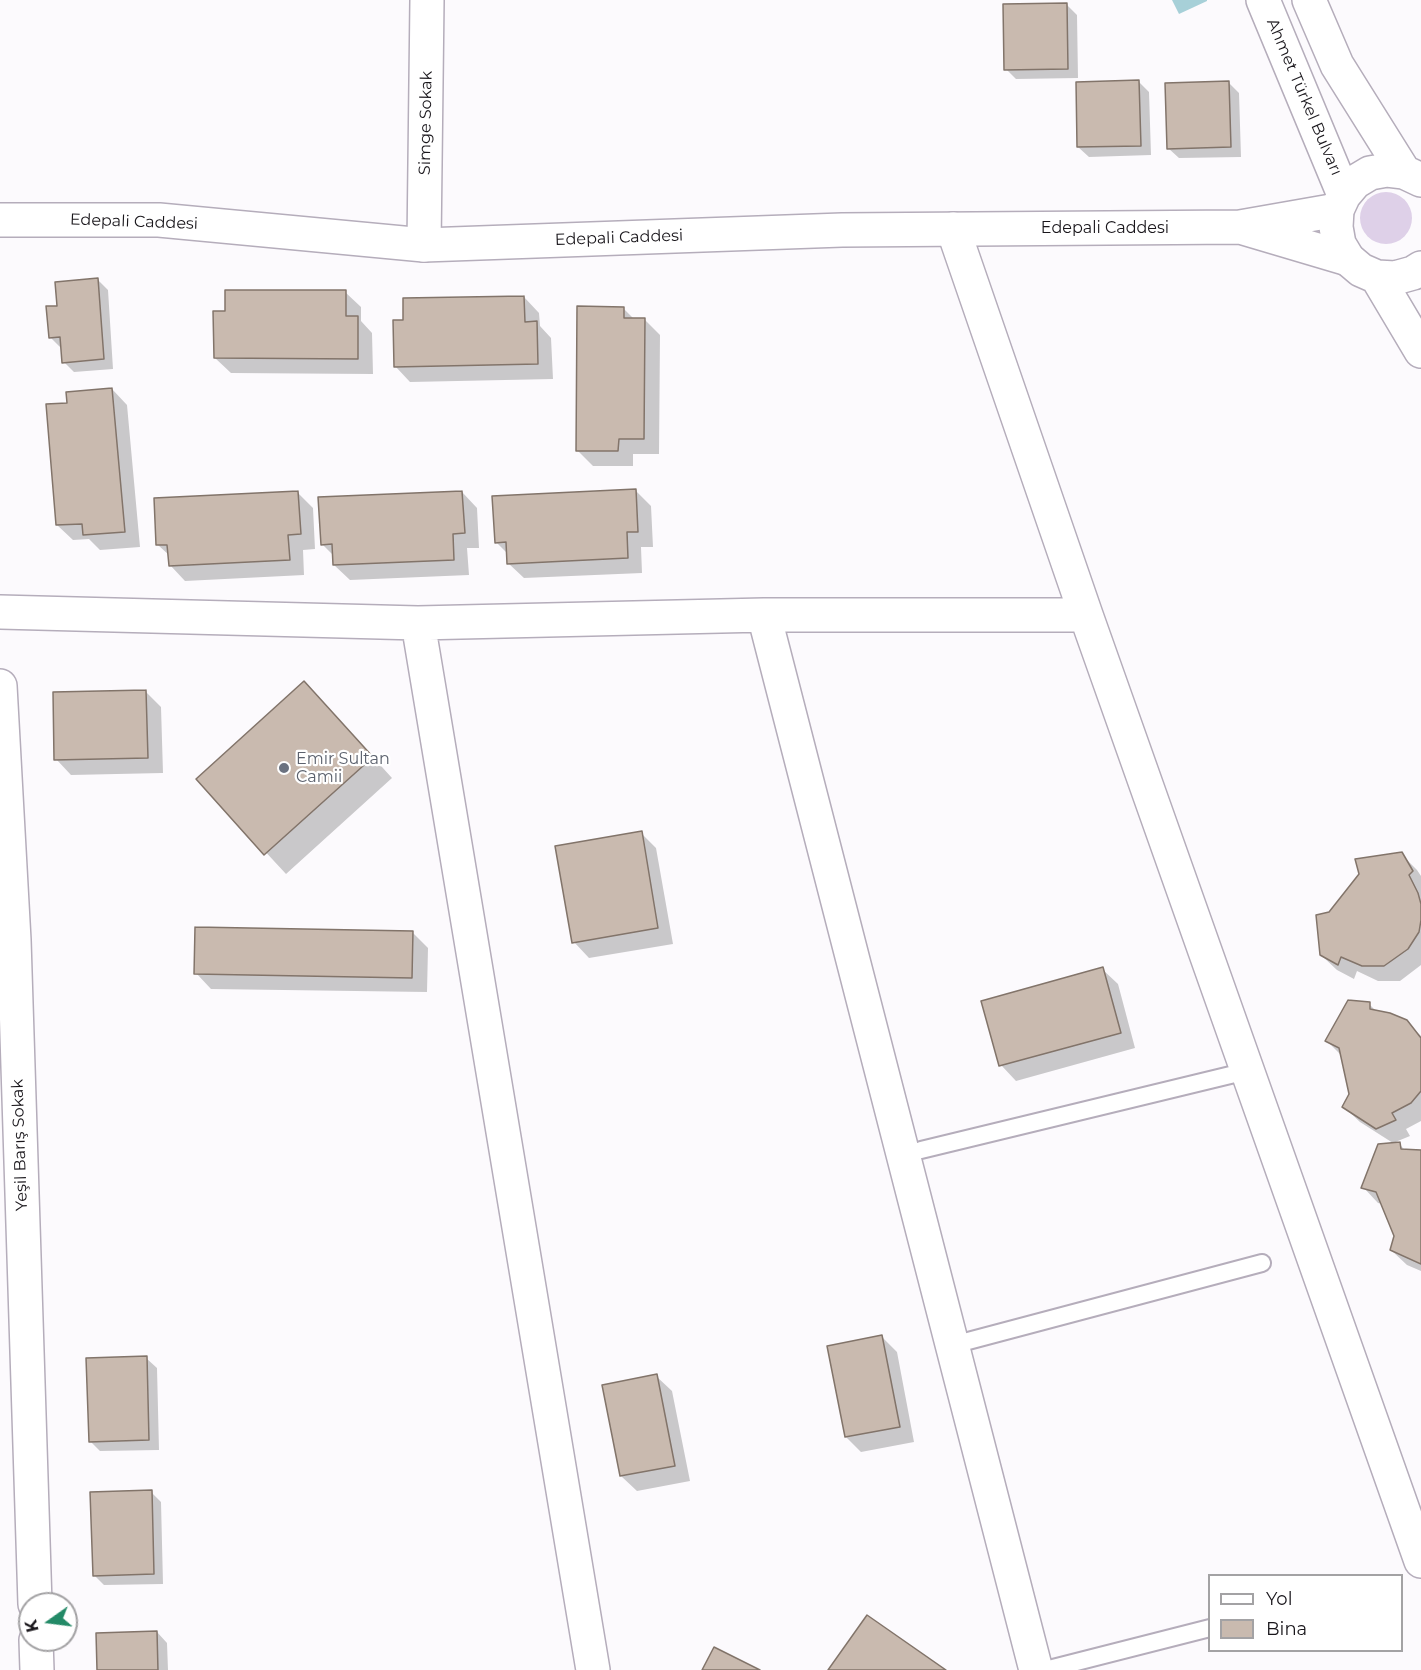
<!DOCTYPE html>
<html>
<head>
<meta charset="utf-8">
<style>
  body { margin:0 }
  #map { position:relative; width:1421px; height:1670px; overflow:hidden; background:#fcfafd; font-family:Montserrat,sans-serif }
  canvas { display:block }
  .legend { position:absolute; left:1208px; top:1574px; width:195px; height:78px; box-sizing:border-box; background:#fff; border:2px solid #a3a2a4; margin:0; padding:8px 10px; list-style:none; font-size:18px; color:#19161b }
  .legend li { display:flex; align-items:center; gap:12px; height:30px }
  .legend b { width:30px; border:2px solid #a3a2a4 }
  .north { position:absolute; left:18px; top:1592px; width:60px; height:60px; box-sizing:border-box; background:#fff; border:2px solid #a3a2a4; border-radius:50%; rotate:256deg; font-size:16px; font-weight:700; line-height:24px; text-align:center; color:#19161b }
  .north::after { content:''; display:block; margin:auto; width:21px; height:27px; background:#238a67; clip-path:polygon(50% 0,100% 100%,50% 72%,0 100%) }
</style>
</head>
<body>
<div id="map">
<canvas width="1421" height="1670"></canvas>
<ul class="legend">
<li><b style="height:8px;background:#fff"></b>Yol</li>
<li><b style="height:16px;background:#c9baaf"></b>Bina</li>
</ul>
<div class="north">K</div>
</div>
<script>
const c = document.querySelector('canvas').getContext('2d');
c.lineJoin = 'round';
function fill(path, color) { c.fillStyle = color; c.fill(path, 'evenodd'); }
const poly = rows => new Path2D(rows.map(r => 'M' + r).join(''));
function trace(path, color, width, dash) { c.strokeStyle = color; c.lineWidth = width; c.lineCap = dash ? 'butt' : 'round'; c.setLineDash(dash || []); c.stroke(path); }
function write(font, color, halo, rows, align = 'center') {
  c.font = font + ' Montserrat,sans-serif'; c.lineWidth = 4.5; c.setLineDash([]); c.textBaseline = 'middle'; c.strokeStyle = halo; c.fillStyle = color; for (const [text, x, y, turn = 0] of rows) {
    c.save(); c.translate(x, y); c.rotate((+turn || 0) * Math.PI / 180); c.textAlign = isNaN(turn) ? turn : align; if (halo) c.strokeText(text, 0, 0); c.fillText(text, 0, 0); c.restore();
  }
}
const green = poly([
  '1360 218a26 26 0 1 1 52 0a26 26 0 1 1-52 0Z'
]);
const water = poly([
  [1172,0,1207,0,1207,1,1179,14]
]);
const shadow = poly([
  [1066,4,1077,15,1078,78,1016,79,1006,69],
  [1139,82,1149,92,1151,155,1089,157,1078,147],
  [1229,83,1239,93,1241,157,1179,158,1168,148],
  [98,280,108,290,113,369,74,372,64,362,63,347,60,347,50,337,59,307],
  [345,292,361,307,361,321,372,333,373,374,231,373,215,358],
  [524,297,539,313,540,326,551,338,553,379,410,382,395,366],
  [623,308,634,319,644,319,660,335,659,454,633,454,633,466,593,466,577,450],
  [112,389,127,405,140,547,100,550,89,539,73,540,57,525,68,404],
  [636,491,651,506,653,547,641,547,642,573,524,578,508,563,508,554,496,542],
  [462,492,477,508,479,548,467,548,469,575,350,580,334,565,334,556,322,544],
  [298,493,313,508,315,549,303,550,304,575,185,581,170,565,170,556,158,545],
  [146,692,161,707,163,773,71,775,56,759],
  [324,703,392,778,286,874,198,779],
  [641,833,656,848,673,944,589,958,574,942],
  [1401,854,1417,870,1421,876,1421,965,1400,981,1378,981,1357,971,1354,979,1337,970,1321,955,1330,913],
  [412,932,428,948,427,992,211,989,196,973],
  [1102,969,1118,984,1135,1048,1016,1081,1001,1065],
  [1369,1004,1377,1012,1406,1022,1421,1036,1421,1121,1406,1129,1410,1136,1393,1143,1360,1122,1344,1107,1351,1095,1342,1056,1327,1041],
  [1399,1144,1406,1151,1421,1151,1421,1271,1407,1265,1391,1250,1395,1236,1382,1204,1378,1203,1363,1187],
  [882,1337,897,1352,914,1442,861,1452,846,1437],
  [146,1358,157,1368,159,1450,100,1451,90,1441],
  [656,1376,672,1391,690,1481,637,1491,621,1476],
  [151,1492,161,1502,163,1584,104,1585,94,1575],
  [157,1632,167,1643,168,1670,99,1670]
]);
const building = poly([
  [1067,3,1068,69,1004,70,1003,4,1067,3],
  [1139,80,1141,146,1077,147,1076,82,1139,80],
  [1229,81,1231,147,1167,149,1165,83,1229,81],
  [98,278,104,359,62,363,60,337,49,338,46,306,57,306,55,282,98,278],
  [225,290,346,290,346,316,358,316,358,359,214,358,213,311,225,311,225,290],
  [524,296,525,322,537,321,538,364,394,367,393,320,403,320,403,298,524,296],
  [577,306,624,307,624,318,645,318,644,439,619,439,618,451,576,451,577,306],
  [112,388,125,532,83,535,82,524,56,525,46,404,67,403,66,392,112,388],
  [636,489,638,532,627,532,628,558,507,564,506,542,495,543,492,496,636,489],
  [298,491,301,534,288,535,290,560,169,566,167,545,156,545,154,498,298,491],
  [462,491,465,533,453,534,454,560,333,565,332,544,321,545,318,497,462,491],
  [304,681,373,757,264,855,196,779,304,681],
  [146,690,148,758,54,760,53,692,146,690],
  [642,831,658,928,572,943,555,846,642,831],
  [1402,852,1413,871,1409,875,1418,893,1421,904,1421,920,1419,932,1408,949,1384,966,1362,966,1341,957,1338,965,1320,955,1316,915,1329,912,1359,874,1355,859,1402,852],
  [195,927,413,931,412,978,194,974,195,927],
  [1103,967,1121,1033,999,1066,981,1001,1103,967],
  [1348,1000,1370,1002,1370,1009,1390,1013,1407,1020,1421,1038,1421,1091,1411,1103,1392,1113,1396,1120,1376,1129,1342,1107,1349,1094,1339,1048,1325,1041,1348,1000],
  [1400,1142,1401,1149,1421,1150,1421,1264,1390,1250,1394,1236,1376,1192,1361,1188,1378,1144,1400,1142],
  [882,1335,900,1427,845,1437,827,1346,882,1335],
  [147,1356,149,1440,89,1442,86,1358,147,1356],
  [657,1374,675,1466,620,1476,602,1385,657,1374],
  [152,1490,154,1574,93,1576,90,1492,152,1490],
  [867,1615,946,1670,828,1670,867,1615],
  [157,1631,158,1670,97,1670,96,1633,157,1631],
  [714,1647,760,1670,702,1670,714,1647]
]);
const service = poly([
  [921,1150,1247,1071],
  [953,1345,1262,1263],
  [1045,1670,1210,1628]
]);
const minor = poly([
  [953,229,1086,615,1421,1561],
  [424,245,427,0],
  [0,612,418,623,764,615,1086,615],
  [764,615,1036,1670],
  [418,623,593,1670],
  [0,686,14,940,35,1604],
  [36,1640,37,1670]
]);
const secondary = poly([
  [1337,210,1240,227,1348,259],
  [0,220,159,220,424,245,842,230,1240,227]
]);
const primary = poly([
  [1263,0,1344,195],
  [1309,0,1337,65,1404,172],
  [1421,180,1404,172,1387,170,1370,173,1355,182,1344,195,1337,210,1336,227,1339,244,1348,259,1361,270,1377,277,1395,278,1413,273,1421,268],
  [1377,277,1421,351]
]);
const markers = [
  [284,768,6,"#6b7280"]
];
const streetNames = [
  ["Ahmet Türkel Bulvarı",1304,97,67],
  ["Simge Sokak",426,123,-89],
  ["Edepali Caddesi",134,222,2],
  ["Edepali Caddesi",1105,228],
  ["Edepali Caddesi",619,238,-2],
  ["Yeşil Barış Sokak",20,1145,-92]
];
const worshipNames = [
  ["Emir Sultan",296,759],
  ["Camii",296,777]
];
fill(green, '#ded0e8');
fill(water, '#a7d0d8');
fill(shadow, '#0003');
fill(building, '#c9baaf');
trace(building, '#82746a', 1.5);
trace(service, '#b5adbb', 20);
trace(minor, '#b5adbb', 36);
trace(secondary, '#b5adbb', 36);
trace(primary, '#b5adbb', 36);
trace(service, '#fff', 16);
trace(minor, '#fff', 33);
trace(secondary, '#fff', 33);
trace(primary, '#fff', 33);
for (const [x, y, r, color] of markers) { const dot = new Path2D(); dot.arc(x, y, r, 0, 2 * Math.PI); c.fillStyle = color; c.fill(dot); trace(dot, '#fff', 2); }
write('16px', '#19161b', '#fff', streetNames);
write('16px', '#5b616d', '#fff', worshipNames, 'left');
</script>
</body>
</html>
